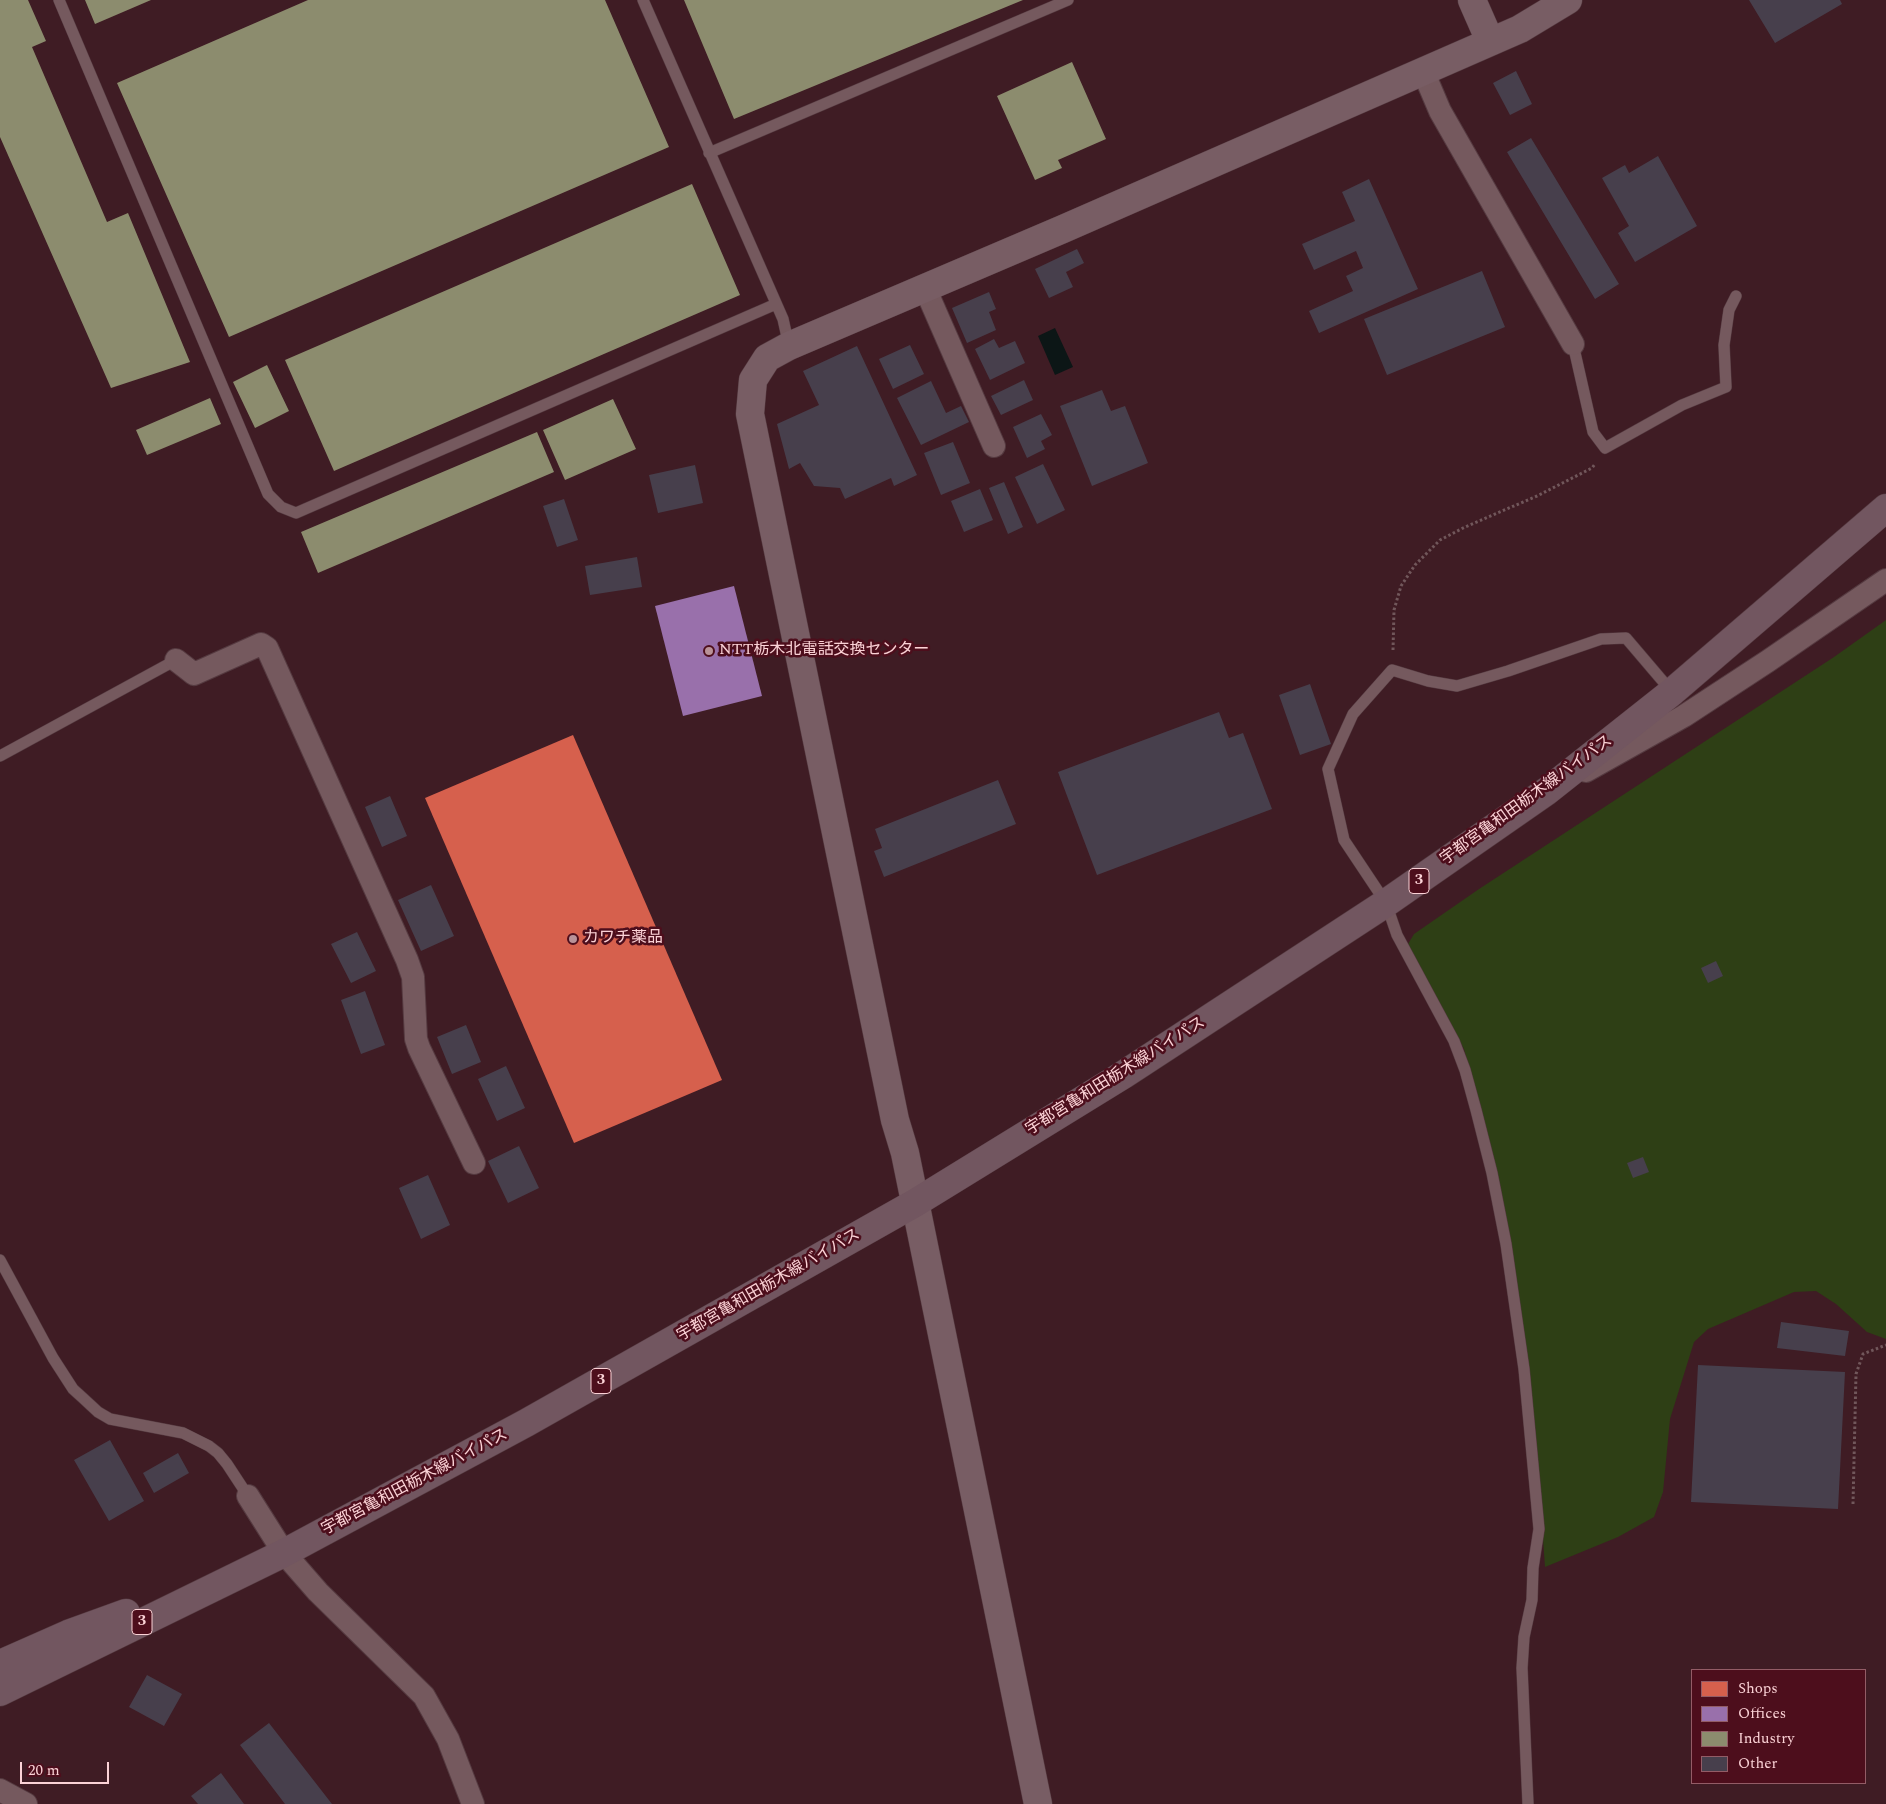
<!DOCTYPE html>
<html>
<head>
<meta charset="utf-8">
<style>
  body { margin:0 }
  #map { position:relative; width:1886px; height:1804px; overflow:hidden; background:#3f1c24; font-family:Spectral,serif }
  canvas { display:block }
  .legend { position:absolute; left:1691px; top:1669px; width:175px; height:115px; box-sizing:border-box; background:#4d0e1c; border:1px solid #935c66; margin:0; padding:6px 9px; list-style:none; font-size:15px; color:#fbd2d6 }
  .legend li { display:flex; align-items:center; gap:10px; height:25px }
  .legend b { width:25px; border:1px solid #935c66 }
  .scale { position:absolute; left:20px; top:1762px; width:89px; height:22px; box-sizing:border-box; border:2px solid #fbd2d6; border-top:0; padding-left:6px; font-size:15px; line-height:18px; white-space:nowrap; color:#fbd2d6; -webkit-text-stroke:4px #4d0e1c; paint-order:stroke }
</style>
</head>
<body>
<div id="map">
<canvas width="1886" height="1804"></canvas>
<ul class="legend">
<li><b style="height:14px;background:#d6604d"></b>Shops</li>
<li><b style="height:14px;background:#9970ab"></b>Offices</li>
<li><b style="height:14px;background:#8c8c6e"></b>Industry</li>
<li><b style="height:14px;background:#473f4c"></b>Other</li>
</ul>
<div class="scale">20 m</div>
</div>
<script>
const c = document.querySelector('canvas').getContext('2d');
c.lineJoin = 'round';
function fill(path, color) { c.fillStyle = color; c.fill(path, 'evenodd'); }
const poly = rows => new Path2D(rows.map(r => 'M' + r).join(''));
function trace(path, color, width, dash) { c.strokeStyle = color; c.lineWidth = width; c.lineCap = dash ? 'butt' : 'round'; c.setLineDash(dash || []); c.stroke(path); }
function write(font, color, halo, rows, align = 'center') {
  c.font = font + ' Spectral,"Noto Sans JP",serif'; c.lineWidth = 5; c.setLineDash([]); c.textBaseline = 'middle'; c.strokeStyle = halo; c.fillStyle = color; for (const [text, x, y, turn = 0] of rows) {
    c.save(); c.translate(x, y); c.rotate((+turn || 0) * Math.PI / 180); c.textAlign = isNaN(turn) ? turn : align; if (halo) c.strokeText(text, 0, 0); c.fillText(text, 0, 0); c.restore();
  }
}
const green = poly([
  [1886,620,1886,1339,1867,1332,1836,1304,1816,1291,1794,1292,1708,1329,1694,1342,1670,1419,1663,1492,1654,1517,1618,1537,1545,1567,1535,1425,1505,1210,1482,1114,1464,1049,1408,944,1414,934,1479,889,1834,657]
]);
const water = poly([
  [1055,328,1073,367,1055,375,1038,336]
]);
const shops = poly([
  [573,735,722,1080,574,1143,425,798]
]);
const offices = poly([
  [734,586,762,696,683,716,655,606]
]);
const industry = poly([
  [0,0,28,0,46,41,32,47,107,222,128,213,190,362,111,388,0,137],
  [85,0,151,0,95,24],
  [308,0,605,0,669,147,229,337,117,83],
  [684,0,1023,0,734,119],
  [1072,62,1106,139,1058,160,1062,168,1035,180,997,96],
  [692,184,740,295,334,471,285,360],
  [267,365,289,411,255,428,233,382],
  [210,398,221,424,147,455,136,430],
  [613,399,636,449,565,480,543,430],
  [537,432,554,472,318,573,301,532]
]);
const building = poly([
  [1749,0,1840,0,1842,4,1775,43],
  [1516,71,1532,104,1510,115,1493,83],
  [1531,138,1619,284,1595,299,1507,152],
  [1658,156,1697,226,1635,262,1618,233,1629,226,1602,178,1625,165,1629,173],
  [1369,179,1418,289,1319,333,1309,311,1353,291,1346,276,1363,268,1356,251,1314,270,1302,244,1355,221,1342,192],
  [1077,249,1084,263,1066,272,1073,287,1049,298,1035,269],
  [1482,271,1505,327,1387,375,1364,319],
  [989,292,996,309,989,312,996,330,967,343,952,308],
  [994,339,999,348,1015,341,1025,363,990,380,975,349],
  [910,345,924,374,893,389,879,359],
  [857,346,917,475,894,486,891,478,845,499,840,488,814,486,800,463,789,469,777,424,819,405,803,371],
  [1024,380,1033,400,1001,415,991,396],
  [931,381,946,413,961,406,969,422,921,445,897,398],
  [1102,390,1111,411,1125,406,1148,463,1092,486,1060,406],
  [1041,414,1052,435,1041,441,1045,449,1027,458,1013,427],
  [953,442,970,483,941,495,924,453],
  [1043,464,1065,510,1037,524,1015,477],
  [695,465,703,503,658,513,649,475],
  [1004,482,1023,527,1008,534,989,488],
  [980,489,993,520,964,532,951,501],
  [564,499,578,540,557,547,543,506],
  [637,557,642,587,590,595,585,566],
  [1310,684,1331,744,1300,755,1279,695],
  [1219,712,1229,738,1243,733,1272,809,1097,875,1058,772],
  [998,780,1016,824,884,877,874,851,882,848,875,829],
  [390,796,407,836,382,847,365,807],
  [431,885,454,936,421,951,398,900],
  [357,932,376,971,351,983,331,944],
  [1716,961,1723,976,1708,983,1701,968],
  [365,991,385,1045,361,1054,341,1000],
  [466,1025,481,1062,452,1074,437,1037],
  [506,1066,525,1108,497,1121,478,1079],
  [519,1146,539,1188,508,1203,488,1161],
  [1643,1157,1649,1172,1633,1178,1627,1163],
  [428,1175,450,1225,421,1239,399,1188],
  [1781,1322,1849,1331,1845,1356,1777,1348],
  [1698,1365,1845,1372,1838,1509,1691,1502],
  [110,1440,144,1501,109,1521,74,1460],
  [178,1453,189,1473,154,1493,143,1473],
  [147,1675,182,1694,164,1726,129,1707],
  [269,1723,332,1804,285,1804,240,1745],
  [221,1773,244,1804,198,1804,191,1796]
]);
const path = poly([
  [1393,650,1394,610,1401,586,1415,565,1440,540,1465,527,1537,496,1592,468,1595,464],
  [1853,1504,1856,1374,1863,1354,1886,1345]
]);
const lane = poly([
  [59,0,268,494,281,507,296,513,776,304],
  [643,0,783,319,789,346],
  [709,153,1068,0],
  [1573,344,1593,432,1605,448,1682,405,1726,387,1724,345,1729,310,1736,296],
  [0,756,176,660],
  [0,1260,53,1358,73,1389,84,1399,98,1412,110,1419,183,1433,209,1446,218,1453,227,1464,248,1496],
  [1528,1804,1522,1668,1524,1637,1532,1600,1533,1568,1539,1529,1524,1369,1506,1244,1492,1173,1476,1110,1465,1070,1454,1041,1397,935,1386,903,1344,840,1328,769,1353,714,1392,670,1428,681,1457,686,1508,671,1601,639,1626,638,1672,692]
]);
const street = poly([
  [1423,71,1440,111,1573,344],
  [925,288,994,446],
  [176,660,194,674,261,644,267,648,407,960,413,977,416,1039,419,1048,474,1163],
  [1586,771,1684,716,1768,661,1886,580],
  [248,1496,284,1553,318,1592,424,1696,448,1739,473,1804],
  [0,1790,26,1804]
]);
const secondary = poly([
  [1472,0,1490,41],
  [1038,1804,905,1153,895,1120,750,414,753,380,767,358,789,346,1063,229,1520,29,1568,0]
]);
const primary = poly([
  [0,1664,68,1634,126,1613],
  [0,1692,284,1553,526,1423,915,1203,1123,1075,1386,903,1547,791,1672,692,1886,508]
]);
const markers = [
  [709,651,5,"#b99298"],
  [573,939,5,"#b99298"]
];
const shields = [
  [1419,881,20],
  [601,1381,20],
  [142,1622,20]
];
const shieldNames = [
  ["3",1419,881],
  ["3",601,1381],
  ["3",142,1622]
];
const poiNames = [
  ["NTT栃木北電話交換センター",719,651],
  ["カワチ薬品",583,939]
];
const streetNames = [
  ["宇都宮亀和田栃木線バイパス",1527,801,-36],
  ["宇都宮亀和田栃木線バイパス",1116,1077,-32],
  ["宇都宮亀和田栃木線バイパス",769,1286,-30],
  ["宇都宮亀和田栃木線バイパス",415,1483,-28]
];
fill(green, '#2e3f15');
fill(water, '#0c1616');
fill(shops, '#d6604d');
fill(offices, '#9970ab');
fill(industry, '#8c8c6e');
fill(building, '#473f4c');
trace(lane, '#553a40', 12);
trace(street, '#553a40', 24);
trace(secondary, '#553a40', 29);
trace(primary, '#553a40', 29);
trace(path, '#71575b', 3, [2.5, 2.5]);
trace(lane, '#75595e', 11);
trace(street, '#75595e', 22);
trace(secondary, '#785d64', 28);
trace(primary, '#725660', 28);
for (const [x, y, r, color] of markers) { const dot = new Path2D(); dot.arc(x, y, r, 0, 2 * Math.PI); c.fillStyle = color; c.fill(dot); trace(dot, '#4d0e1c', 2); }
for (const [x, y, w] of shields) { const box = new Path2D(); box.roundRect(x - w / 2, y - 12.5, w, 25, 4); c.fillStyle = '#4d0e1c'; c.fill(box); trace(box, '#fbd2d6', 1); }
write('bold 15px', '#fbd2d6', null, shieldNames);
write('16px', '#fbd2d6', '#4d0e1c', poiNames, 'left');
write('16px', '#fbd2d6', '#4d0e1c', streetNames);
</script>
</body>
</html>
